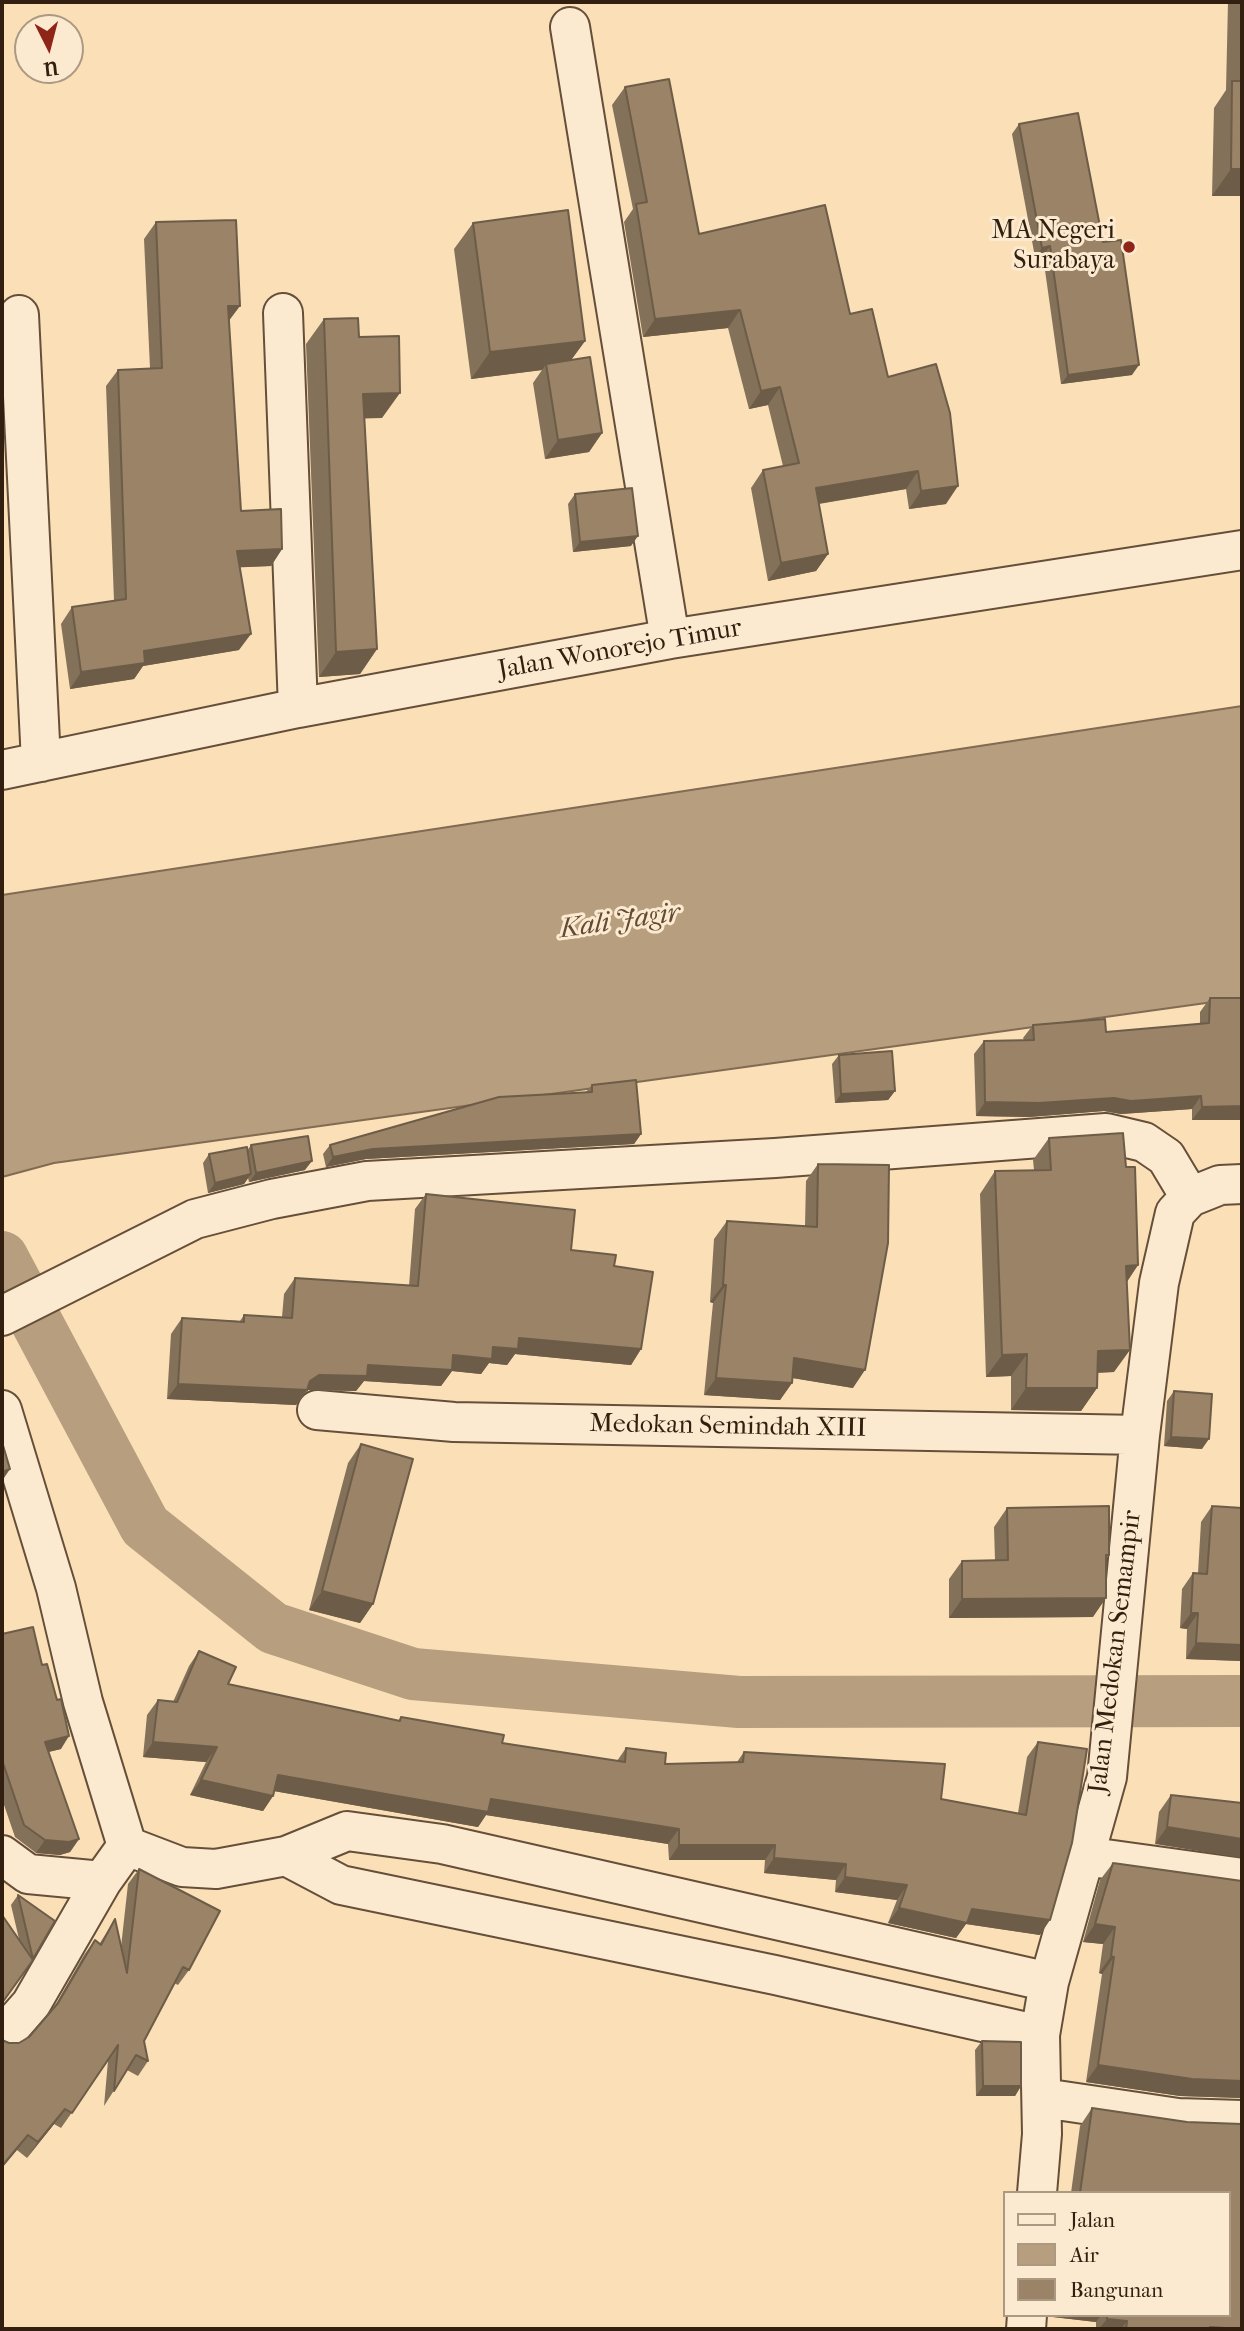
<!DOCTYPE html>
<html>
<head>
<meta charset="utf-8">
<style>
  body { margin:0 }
  #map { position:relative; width:1244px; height:2331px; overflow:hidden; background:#fadfb7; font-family:"IM FELL French Canon",serif }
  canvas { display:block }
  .frame { position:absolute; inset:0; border:4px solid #331f10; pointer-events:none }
  .legend { position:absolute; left:1003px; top:2191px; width:228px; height:126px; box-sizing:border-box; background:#fcead0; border:2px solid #ac9983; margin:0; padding:9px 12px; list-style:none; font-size:21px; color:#331f10 }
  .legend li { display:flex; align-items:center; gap:14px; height:35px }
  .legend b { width:35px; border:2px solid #ac9983 }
  .north { position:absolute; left:14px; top:14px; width:70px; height:70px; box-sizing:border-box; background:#fcead0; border:2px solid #ac9983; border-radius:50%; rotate:174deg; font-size:19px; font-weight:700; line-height:28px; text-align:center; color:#331f10 }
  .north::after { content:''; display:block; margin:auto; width:24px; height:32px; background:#8f2418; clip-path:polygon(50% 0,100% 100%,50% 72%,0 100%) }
</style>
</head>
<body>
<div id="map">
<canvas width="1244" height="2331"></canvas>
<div class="frame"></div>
<ul class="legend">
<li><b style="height:9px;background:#fcead0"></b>Jalan</li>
<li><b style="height:19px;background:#b69e7e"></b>Air</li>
<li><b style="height:19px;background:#9a8367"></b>Bangunan</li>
</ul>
<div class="north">U</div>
</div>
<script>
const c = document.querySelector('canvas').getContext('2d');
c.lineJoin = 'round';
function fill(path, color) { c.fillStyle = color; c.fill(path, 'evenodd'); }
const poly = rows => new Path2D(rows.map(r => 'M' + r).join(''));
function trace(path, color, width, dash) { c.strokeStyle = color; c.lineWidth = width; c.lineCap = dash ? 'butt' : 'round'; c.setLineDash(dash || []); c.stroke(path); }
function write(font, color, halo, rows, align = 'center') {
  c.font = font + ' "IM FELL French Canon",serif'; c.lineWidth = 6; c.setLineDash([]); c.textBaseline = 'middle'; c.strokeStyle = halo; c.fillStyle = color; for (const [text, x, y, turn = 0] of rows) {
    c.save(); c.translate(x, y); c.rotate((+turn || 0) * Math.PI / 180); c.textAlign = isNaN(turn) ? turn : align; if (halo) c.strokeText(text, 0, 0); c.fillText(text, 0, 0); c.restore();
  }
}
const water = poly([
  [1242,706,1242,998,54,1163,2,1177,2,895,1242,706]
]);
const canal = poly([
  [2,1257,145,1526,273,1628,413,1674,739,1702,1242,1701]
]);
const minor = poly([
  [570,27,670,639],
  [283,313,298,708],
  [19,315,41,762],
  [2,770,298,708,670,639,1242,550],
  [2,1316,195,1219,272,1199,367,1181,775,1158,1106,1133,1144,1142,1166,1157,1190,1197],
  [2,1410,56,1588,83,1702,127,1846],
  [317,1410,454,1422,1140,1435],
  [127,1846,182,1867,216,1869,286,1856,347,1831,442,1844,1049,1982],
  [2,1855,28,1874,102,1881],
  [286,1856,341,1885,775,1975,1040,2035],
  [1084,1856,1242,1878],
  [2,2037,31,2004,102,1881,127,1846],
  [1043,2098,1178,2118,1242,2120],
  [1037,2193,1042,2134,1040,2035,1049,1982,1107,1777,1140,1435,1159,1283,1175,1213,1190,1197,1220,1185,1242,1184],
  [1026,2329,1027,2315]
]);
const wall = poly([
  [1228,2,1242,2,1242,196,1212,196,1214,108,1226,90],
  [625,87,699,234,850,314,888,377,946,504,909,509,906,489,819,504,828,554,816,571,768,581,751,488,763,470,783,466,768,405,749,409,728,328,643,337,624,222,633,209,612,105],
  [1019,124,1103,242,1132,375,1061,384,1043,256,1035,257,1012,134],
  [156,222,229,321,241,511,282,549,271,566,239,567,239,650,143,666,134,679,70,689,61,624,72,607,114,601,106,386,118,370,150,368,144,239],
  [473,223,585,341,571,360,602,433,589,452,545,459,533,383,542,370,471,379,454,249],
  [324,319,359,337,382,418,364,418,377,649,360,674,319,677,306,344],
  [575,494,631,546,573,552,568,504],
  [1210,998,1242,998,1242,1120,1192,1120,1192,1109,1121,1114,1104,1111,1029,1117,976,1116,974,1054,984,1041,1024,1040,1023,1038,1033,1025,1106,1032,1200,1024,1200,1012],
  [839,1055,895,1091,888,1100,835,1103,832,1064],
  [592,1085,641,1134,634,1144,366,1159,326,1167,323,1154,330,1145,586,1092],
  [1049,1138,1138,1265,1127,1281,1114,1372,1097,1373,1097,1388,1081,1411,1011,1410,1011,1376,986,1377,980,1194,995,1171,1034,1170,1033,1160],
  [251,1145,305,1170,249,1182,248,1178,244,1184,208,1193,203,1163,209,1154,247,1151],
  [818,1164,853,1388,792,1378,792,1383,780,1400,704,1395,713,1303,710,1302,714,1239,727,1221,805,1226,806,1181],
  [426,1194,614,1266,641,1349,631,1365,515,1354,507,1365,489,1363,481,1374,452,1371,441,1386,364,1381,356,1391,308,1390,305,1393,296,1405,167,1399,171,1334,182,1318,240,1321,244,1315,282,1317,284,1294,295,1278,409,1286,415,1209],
  [1174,1391,1202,1449,1164,1446,1167,1401],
  [361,1444,373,1604,360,1623,309,1610,348,1463],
  [1212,1506,1242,1661,1186,1659,1187,1629,1180,1628,1182,1589,1193,1573,1198,1573,1201,1522],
  [1007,1508,1109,1555,1106,1559,1093,1617,949,1618,949,1579,962,1561,995,1560,994,1527],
  [2,1634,61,1749,48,1752,79,1839,70,1852,60,1855,36,1853,15,1837,2,1799],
  [199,1651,228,1684,398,1721,401,1717,502,1743,617,1761,626,1748,665,1764,737,1762,744,1752,941,1799,1018,1813,1027,1757,1038,1742,1040,1935,966,1924,956,1938,888,1923,897,1900,835,1892,836,1880,764,1873,765,1860,669,1860,668,1844,486,1815,478,1827,274,1791,273,1796,263,1811,190,1795,206,1762,143,1757,147,1715,158,1700,173,1702,189,1666],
  [1171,1795,1242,1803,1155,1844,1159,1812],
  [1113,1863,1242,1881,1242,2098,1180,2096,1086,2082,1102,1974,1099,1973,1103,1944,1083,1942,1100,1880],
  [139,1869,189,1970,178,1985,174,1983,144,2041,148,2061,138,2076,127,2070,104,2106,108,2061,61,2128,54,2124,27,2158,17,2150,9,2043,19,2043,29,2037,53,2009,84,1955,95,1940,100,1943,115,1919,121,1947,128,1884],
  [18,1895,33,1959,19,1939,11,1905],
  [982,2041,1021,2086,1015,2096,976,2096,975,2050],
  [1092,2108,1187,2122,1242,2124,1242,2329,1096,2329,1096,2322,1053,2317,1053,2315,1228,2315,1228,2193,1071,2193,1080,2126]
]);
const shadedWall = poly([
  [1231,169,1242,169,1242,196,1212,196],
  [1050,246,1043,256,1035,257,1042,248],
  [228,306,240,306,228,322],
  [740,310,728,328,643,337,655,319],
  [585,341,566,367,546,364,542,370,471,379,490,352],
  [1139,365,1132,375,1061,384,1068,375],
  [780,387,768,405,749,409,761,391],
  [400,393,382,418,345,419,363,394],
  [602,433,589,452,545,459,558,440],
  [918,471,906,489,804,506,816,488],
  [958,486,946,504,909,509,921,491],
  [638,536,631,546,573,552,580,542],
  [282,549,271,566,225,568,237,551],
  [828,554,816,571,768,581,781,563],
  [251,634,239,650,143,666,134,679,70,689,81,672,144,651],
  [377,649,360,674,319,677,336,652],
  [895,1091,888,1100,835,1103,841,1094],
  [1201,1096,1192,1109,1121,1114,1104,1111,1029,1117,976,1116,985,1102],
  [1242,1106,1242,1120,1192,1120,1202,1107],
  [641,1134,634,1144,366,1159,326,1167,333,1157,373,1149],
  [312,1161,305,1170,249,1182,256,1173],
  [251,1174,244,1184,208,1193,215,1183],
  [1138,1265,1123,1288,1126,1266],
  [723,1285,726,1285,713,1303,710,1302],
  [519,1338,641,1349,631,1365,515,1354,507,1365,489,1363,481,1374,452,1371,441,1386,364,1381,356,1391,308,1390,305,1393,296,1405,167,1399,178,1384,310,1381,319,1375,368,1365,453,1355,493,1347],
  [1130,1350,1114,1372,1082,1373,1098,1351],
  [1027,1354,1011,1376,986,1377,1002,1355],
  [794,1358,865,1370,853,1388,781,1376],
  [716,1378,792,1383,780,1400,704,1395],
  [1026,1388,1097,1388,1081,1411,1011,1410],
  [1171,1437,1209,1439,1202,1449,1164,1446],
  [10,1469,2,1481,2,1472],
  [322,1591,373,1604,360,1623,309,1610],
  [1106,1598,1093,1617,949,1618,962,1599],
  [1191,1613,1198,1613,1187,1629,1180,1628],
  [1196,1643,1242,1645,1242,1661,1186,1659],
  [69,1736,61,1749,36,1755,45,1742],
  [153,1742,217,1747,206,1762,143,1757],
  [278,1775,491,1799,679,1829,668,1844,486,1815,478,1827,268,1790],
  [201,1780,273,1796,263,1811,190,1795],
  [1167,1827,1242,1839,1242,1858,1155,1844],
  [79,1839,70,1852,60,1855,36,1853,45,1840],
  [679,1845,775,1845,765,1860,669,1860],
  [774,1858,846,1864,836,1880,764,1873],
  [845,1877,907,1885,897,1900,835,1892],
  [899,1908,972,1909,1050,1920,1040,1935,966,1924,956,1938,888,1923],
  [1095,1924,1115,1927,1103,1944,1083,1942],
  [1111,1956,1114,1957,1102,1974,1099,1973],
  [1098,2065,1242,2081,1242,2098,1180,2096,1086,2082],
  [983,2086,1021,2086,1015,2096,976,2096],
  [65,2109,54,2124,27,2158,38,2142],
  [28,2135,17,2150,2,2168,2,2166],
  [1054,2315,1101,2315,1096,2322,1053,2317],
  [1107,2319,1127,2321,1121,2329,1099,2329]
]);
const building = poly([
  [669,79,699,234,825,205,850,314,872,309,888,377,936,364,950,413,958,486,921,491,918,471,816,488,828,554,781,563,763,470,799,463,780,387,761,391,740,310,655,319,636,204,647,202,625,87,669,79],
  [1232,81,1242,81,1242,169,1231,169,1232,81],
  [1078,113,1103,242,1121,240,1139,365,1068,375,1050,246,1042,248,1019,124,1078,113],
  [568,210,585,341,490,352,473,223,568,210],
  [236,220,240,306,228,306,241,511,281,509,282,549,237,551,251,634,144,651,145,663,81,672,72,607,126,599,118,370,162,368,156,222,236,220],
  [358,318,359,337,399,336,400,393,363,394,377,649,336,652,324,319,358,318],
  [590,357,602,433,558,440,546,364,590,357],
  [632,488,638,536,580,542,575,494,632,488],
  [1210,998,1242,998,1242,1106,1202,1107,1201,1096,1131,1101,1114,1098,1039,1103,985,1102,984,1041,1034,1040,1033,1025,1105,1019,1106,1032,1209,1023,1210,998],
  [892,1051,895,1091,841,1094,839,1055,892,1051],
  [636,1080,641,1134,373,1149,333,1157,330,1145,499,1097,592,1092,592,1085,636,1080],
  [1123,1133,1126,1167,1135,1167,1138,1265,1126,1266,1130,1350,1098,1351,1097,1388,1026,1388,1027,1354,1002,1355,995,1171,1051,1170,1049,1138,1123,1133],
  [308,1136,312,1161,256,1173,251,1145,308,1136],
  [247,1147,251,1174,215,1183,209,1154,247,1147],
  [818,1164,889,1165,888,1243,865,1370,794,1358,792,1383,716,1378,726,1285,723,1285,727,1221,817,1227,818,1164],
  [426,1194,575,1210,571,1250,616,1255,614,1266,653,1272,641,1349,519,1338,518,1349,493,1347,492,1359,453,1355,452,1370,368,1365,367,1376,319,1375,310,1381,307,1390,178,1384,182,1318,244,1322,244,1315,292,1318,295,1278,418,1286,426,1194],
  [1174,1391,1212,1394,1209,1439,1171,1437,1174,1391],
  [2,1442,10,1469,2,1472,2,1442],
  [361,1444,413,1459,373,1604,322,1591,361,1444],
  [1109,1506,1109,1555,1106,1555,1106,1598,962,1599,962,1561,1008,1560,1007,1508,1109,1506],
  [1212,1506,1242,1508,1242,1645,1196,1643,1198,1613,1191,1613,1193,1573,1207,1574,1212,1506],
  [33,1627,42,1665,47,1664,57,1700,61,1699,69,1736,45,1742,79,1839,69,1842,45,1840,24,1825,2,1760,2,1634,33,1627],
  [199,1651,236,1667,228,1684,400,1721,401,1717,504,1735,502,1743,625,1762,626,1748,666,1753,665,1764,743,1762,744,1752,945,1764,941,1799,1026,1815,1038,1742,1087,1749,1072,1843,1050,1920,972,1909,967,1923,899,1908,907,1885,845,1877,846,1864,774,1858,775,1845,679,1845,679,1829,491,1799,488,1812,278,1775,273,1796,201,1780,217,1747,153,1742,158,1700,177,1702,199,1651],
  [1171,1795,1242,1803,1242,1839,1167,1827,1171,1795],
  [1113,1863,1242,1881,1242,2081,1192,2079,1098,2065,1114,1957,1111,1956,1115,1927,1095,1924,1113,1863],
  [139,1869,220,1911,189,1970,183,1967,144,2041,148,2061,136,2055,114,2091,118,2045,72,2113,65,2109,38,2142,28,2135,2,2166,2,2040,9,2043,19,2043,29,2037,58,2003,95,1940,101,1945,115,1919,127,1973,139,1869],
  [18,1895,55,1921,33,1959,18,1895],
  [2,1915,33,1960,2,2003,2,1915],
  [982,2041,1021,2042,1021,2086,983,2086,982,2041],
  [1092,2108,1187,2122,1242,2124,1242,2329,1210,2327,1210,2329,1126,2329,1127,2321,1107,2319,1107,2315,1228,2315,1228,2193,1080,2193,1092,2108]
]);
const markers = [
  [1129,247,7,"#8f2418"]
];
const poiNames = [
  ["MA Negeri",1115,232],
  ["Surabaya",1115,262]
];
const streetNames = [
  ["Jalan Wonorejo Timur",620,650,-10],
  ["Medokan Semindah XIII",728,1427,1],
  ["Jalan Medokan Semampir",1116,1652,-83]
];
const waterNames = [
  ["Kali Jagir",620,922,-8]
];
fill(water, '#b69e7e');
trace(water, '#826b52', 2);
trace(canal, '#b69e7e', 52);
trace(minor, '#654f3a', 42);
trace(minor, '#fcead0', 38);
fill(wall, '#847159');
fill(shadedWall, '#6c5c48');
fill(building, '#9a8367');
trace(building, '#6c5c48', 2);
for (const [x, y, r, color] of markers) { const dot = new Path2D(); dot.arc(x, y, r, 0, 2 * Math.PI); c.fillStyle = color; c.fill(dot); trace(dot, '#fcead0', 2.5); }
write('26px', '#331f10', '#fcead0', poiNames, 'right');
write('26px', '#331f10', '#fcead0', streetNames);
write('italic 28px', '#614b36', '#fcead0', waterNames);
</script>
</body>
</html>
